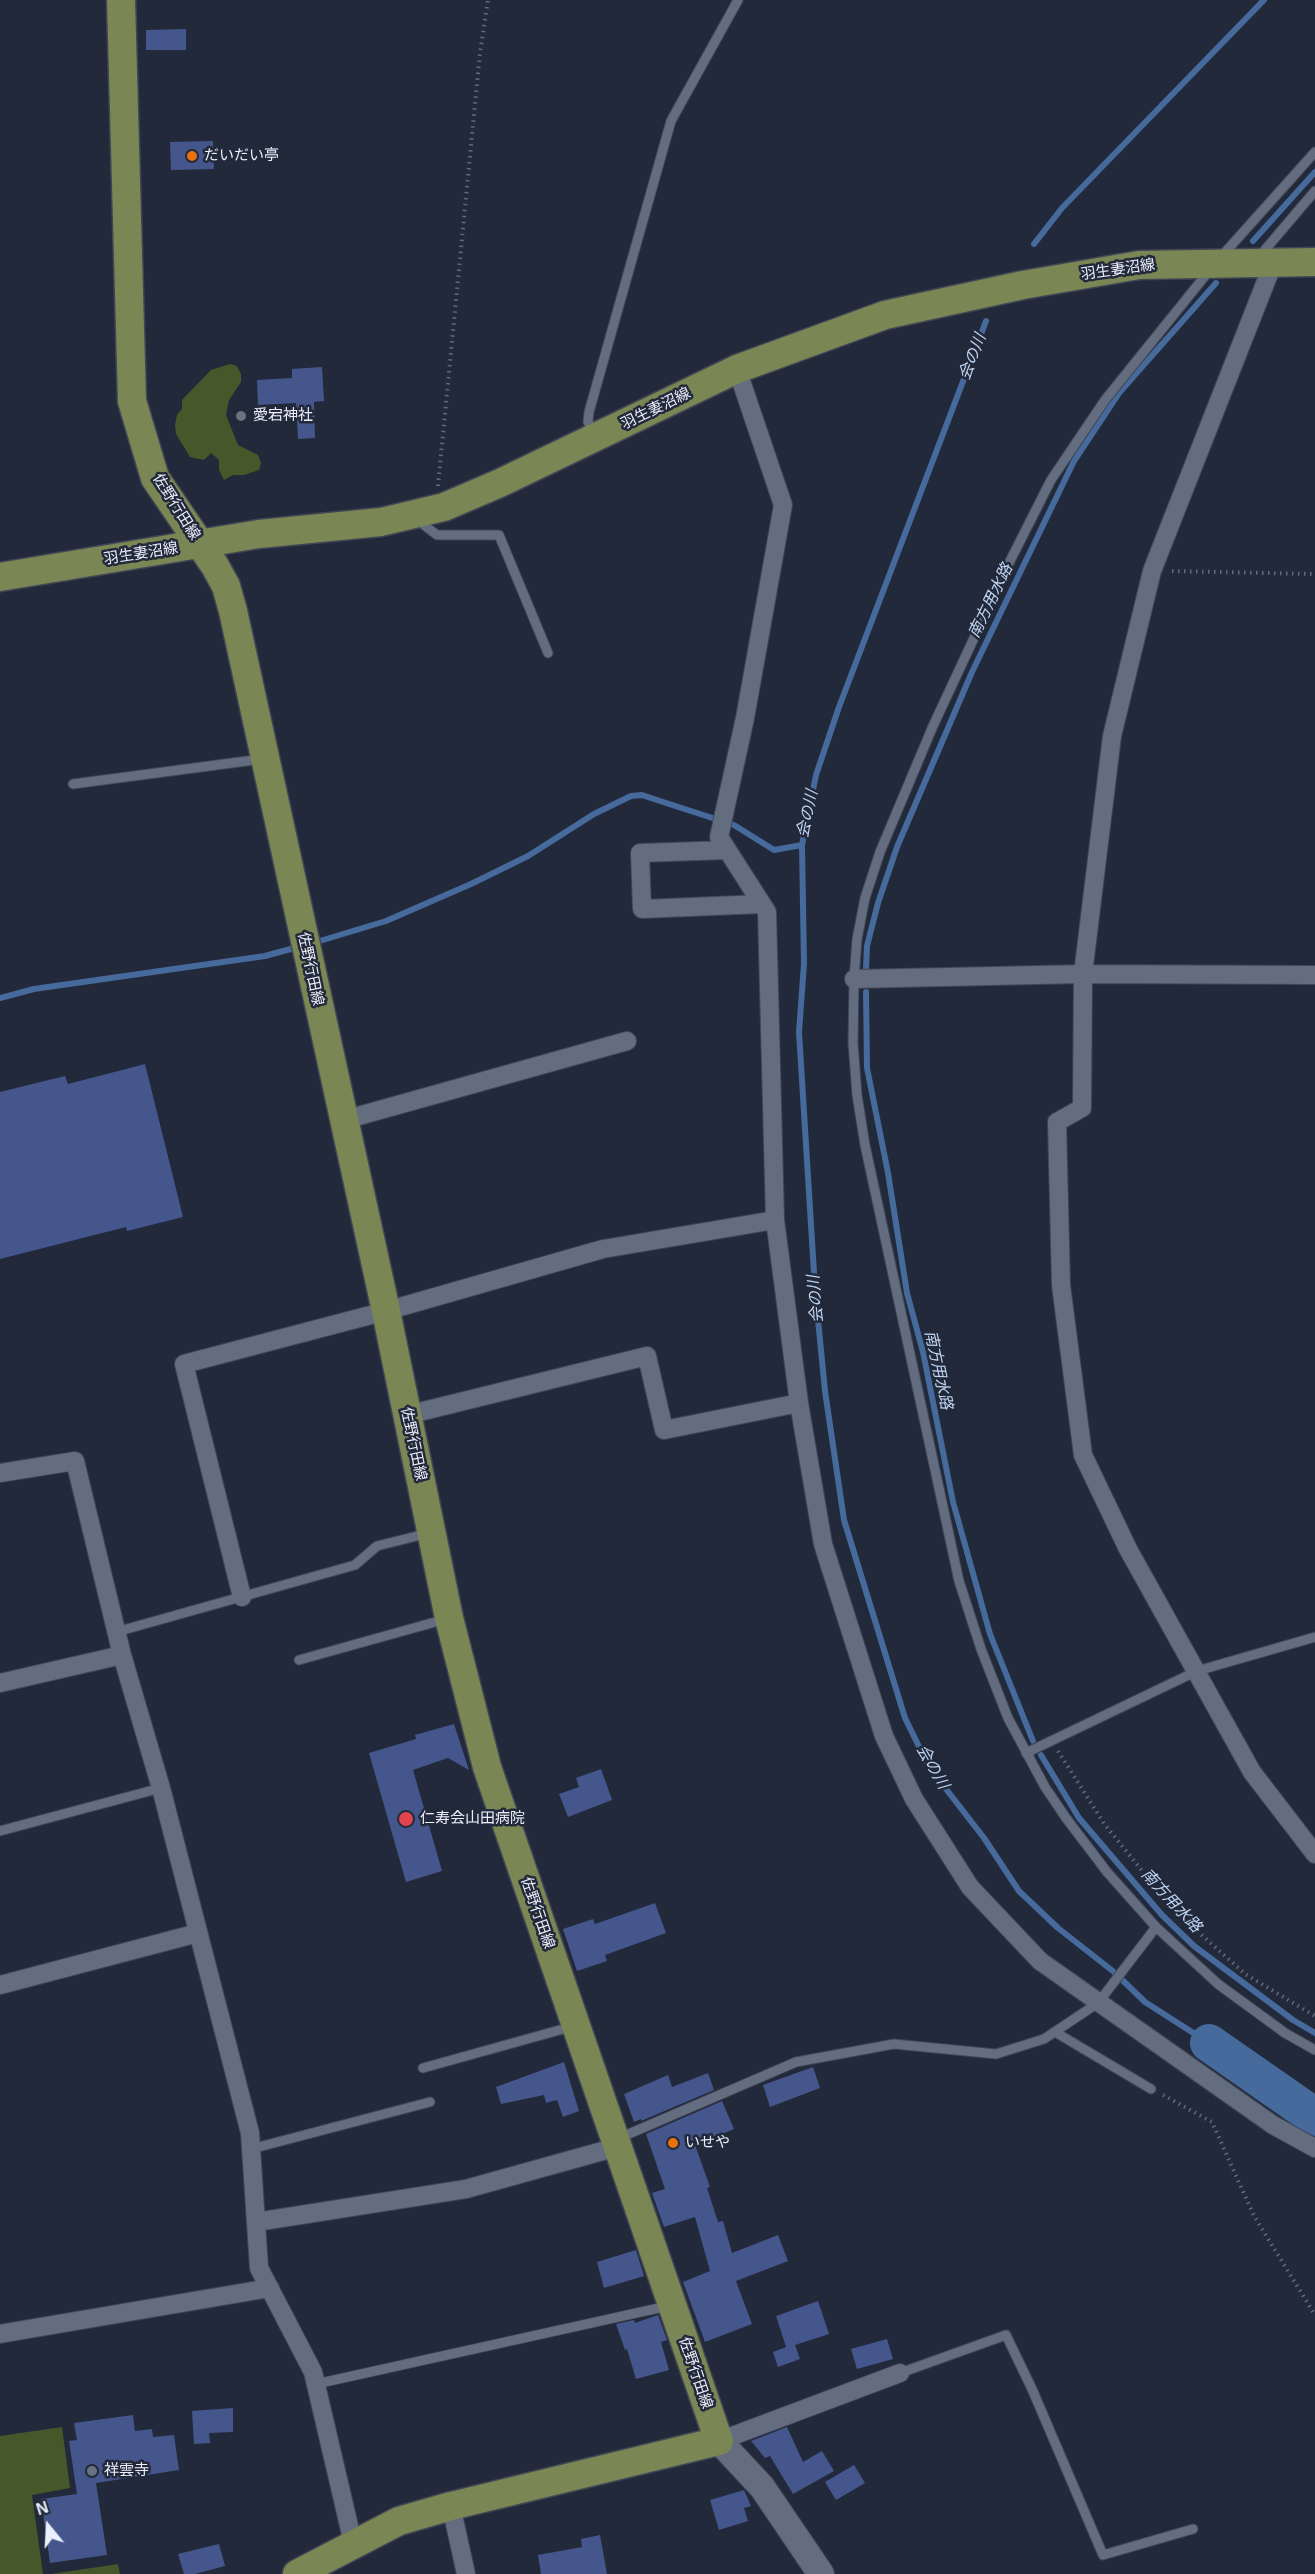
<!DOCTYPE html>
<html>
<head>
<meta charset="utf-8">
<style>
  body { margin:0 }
  #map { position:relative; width:1315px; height:2574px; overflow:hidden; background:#22293a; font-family:Helvetica,sans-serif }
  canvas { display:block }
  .north { position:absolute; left:18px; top:2496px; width:60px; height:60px; -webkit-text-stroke:4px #22293a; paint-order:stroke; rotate:342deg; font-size:16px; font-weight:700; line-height:24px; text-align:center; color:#eaeffb }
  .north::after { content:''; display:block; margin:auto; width:21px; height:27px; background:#eaeffb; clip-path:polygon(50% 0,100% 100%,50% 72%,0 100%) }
</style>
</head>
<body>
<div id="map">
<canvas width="1315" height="2574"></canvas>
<div class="north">N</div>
</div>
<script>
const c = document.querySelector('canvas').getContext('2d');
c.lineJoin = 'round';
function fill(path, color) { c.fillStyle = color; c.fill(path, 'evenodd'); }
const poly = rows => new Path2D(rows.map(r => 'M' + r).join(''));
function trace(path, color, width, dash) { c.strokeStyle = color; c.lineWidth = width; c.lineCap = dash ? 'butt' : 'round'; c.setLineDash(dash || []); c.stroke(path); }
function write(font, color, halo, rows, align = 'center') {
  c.font = font + ' Helvetica,"Noto Sans JP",sans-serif'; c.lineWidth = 5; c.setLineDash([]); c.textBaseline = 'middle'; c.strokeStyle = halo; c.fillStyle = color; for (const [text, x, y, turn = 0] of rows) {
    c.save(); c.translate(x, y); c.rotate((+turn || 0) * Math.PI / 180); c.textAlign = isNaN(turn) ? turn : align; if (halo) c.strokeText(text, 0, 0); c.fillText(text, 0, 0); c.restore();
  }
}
const green = poly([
  [230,364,237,366,241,374,241,382,229,400,226,415,238,445,258,455,261,463,259,470,244,475,233,475,224,480,219,470,219,460,211,453,204,460,190,457,176,434,175,425,177,415,182,409,182,400,211,370],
  [62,2427,70,2488,32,2495,43,2574,0,2574,0,2436],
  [118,2564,120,2574,51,2574]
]);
const stream = poly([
  [1253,241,1315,172],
  [1034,244,1062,208,1264,0],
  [986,321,839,707,816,775,802,845,804,964,799,1032,815,1289,825,1391,844,1520,905,1718,929,1767,984,1838,1019,1891,1058,1928,1114,1972,1145,2002,1209,2043],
  [313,943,386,921,471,884,528,856,594,814,631,796,642,795,660,801,734,825,774,850,802,845],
  [866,969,867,946,878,903,897,847,972,672,1074,461,1119,393,1216,283],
  [866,992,867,1068,888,1173,907,1293,923,1352,953,1502,990,1634,1033,1741],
  [0,998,34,989,265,956,298,947],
  [1041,1755,1079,1818,1162,1915,1194,1946,1293,2020,1315,2033]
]);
const river = poly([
  [1209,2043,1315,2117]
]);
const building = poly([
  [186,29,186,50,146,50,146,30],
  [213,141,214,169,171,170,170,142],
  [322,367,324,401,314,402,315,438,298,439,296,403,258,405,257,380,292,378,292,369],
  [145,1064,183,1217,127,1231,126,1227,0,1259,0,1092,65,1076,68,1084],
  [454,1724,469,1770,448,1758,413,1770,442,1871,406,1882,369,1753,416,1739,415,1735],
  [601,1769,612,1800,568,1817,559,1794,579,1787,576,1778],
  [655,1903,666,1933,605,1955,607,1961,577,1971,563,1929,593,1919,595,1924],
  [564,2062,579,2111,563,2117,557,2100,546,2103,544,2095,501,2104,496,2087],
  [813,2067,820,2088,770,2107,763,2085],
  [708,2073,714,2090,641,2121,641,2119,634,2122,624,2094,668,2075,672,2087],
  [722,2101,734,2129,695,2145,710,2187,707,2188,718,2222,723,2221,732,2253,778,2235,788,2261,736,2281,752,2324,705,2342,683,2282,710,2271,695,2217,664,2227,652,2193,665,2189,646,2134],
  [636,2250,644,2276,604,2288,597,2262],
  [818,2301,829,2334,795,2345,800,2359,778,2367,773,2352,786,2347,776,2316],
  [658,2315,667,2340,661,2342,669,2370,636,2379,627,2349,625,2350,616,2324,634,2320,635,2323],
  [887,2339,893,2359,857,2369,851,2349],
  [233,2408,233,2432,209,2433,210,2443,194,2444,192,2411],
  [133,2415,135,2431,152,2429,153,2437,174,2435,179,2470,96,2483,107,2555,50,2563,41,2499,77,2494,69,2441,77,2440,74,2423],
  [787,2427,803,2462,822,2451,834,2471,793,2494,770,2456,765,2458,751,2441],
  [854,2465,865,2483,836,2500,825,2482],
  [744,2490,751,2506,744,2508,748,2521,719,2530,710,2500],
  [600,2535,607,2574,541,2574,538,2555,582,2547,581,2539],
  [219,2544,225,2566,195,2574,184,2574,178,2554]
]);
const path = poly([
  [438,486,480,53,488,0],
  [1172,571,1315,574],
  [1058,1751,1105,1825,1174,1910,1245,1974,1315,2016],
  [1163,2095,1212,2122,1254,2216,1315,2315]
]);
const lane = poly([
  [1220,258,1315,152],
  [1258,258,1315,191],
  [1209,271,1105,400,1051,480,1008,565,933,726,880,852,865,898,857,939,854,979,853,1043,857,1095,865,1145,959,1581,981,1649,1008,1718,1045,1787,1066,1818,1107,1872,1156,1927,1218,1984,1285,2033,1315,2050],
  [595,435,588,422,589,412,671,121,738,0],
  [416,519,437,535,499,535,548,653],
  [73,784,262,759],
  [116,1632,355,1565,377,1546,429,1533],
  [299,1660,446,1619],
  [1026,1753,1197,1671,1315,1637],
  [0,1831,161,1788],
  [1055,2032,1151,2089],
  [423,2068,574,2026],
  [617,2139,796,2062,894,2044,996,2054,1044,2039,1098,2003,1156,1927],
  [251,2149,430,2102],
  [900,2373,1006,2335,1032,2389,1103,2555,1193,2529],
  [316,2384,668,2306]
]);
const street = poly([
  [1274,261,1152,571,1112,736,1083,974,1082,1108,1057,1122,1061,1285,1083,1455,1128,1549,1252,1772,1315,1854],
  [737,369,783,505,745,718,719,837,767,912,775,1220,799,1403,823,1544,884,1736,914,1799,970,1887,1040,1961,1273,2125,1315,2148],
  [727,850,640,853,642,909,762,904],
  [854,979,1083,974,1315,975],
  [344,1120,627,1041],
  [407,1415,647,1356,664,1430,799,1403],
  [0,1473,75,1461,122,1655],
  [242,1597,184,1364,386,1311,603,1249,775,1220],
  [0,1683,122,1655,161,1788,250,2133,259,2268,313,2372,353,2543],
  [0,1985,198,1933],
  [256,2222,466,2189,617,2147],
  [0,2334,270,2288],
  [719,2441,900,2373],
  [451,2506,466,2574]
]);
const secondary = poly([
  [719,2441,762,2487,821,2574]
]);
const primary = poly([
  [121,0,132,401,155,478,215,566,226,586,233,611,386,1311,449,1618,487,1767,719,2441,451,2506,399,2521,297,2574],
  [0,577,259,534,381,522,444,507,500,483,737,369,885,315,1023,285,1139,265,1315,262]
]);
const markers = [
  [192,156,6,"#e8710a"],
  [241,416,6,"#6b7280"],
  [406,1819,8,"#e0444e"],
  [673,2143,6,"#e8710a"],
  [92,2471,6,"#6b7280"]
];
const poiNames = [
  ["だいだい亭",204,156],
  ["愛宕神社",253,416],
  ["仁寿会山田病院",420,1819],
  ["いせや",685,2143],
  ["祥雲寺",104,2471]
];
const streetNames = [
  ["羽生妻沼線",1118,270,-8],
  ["羽生妻沼線",656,409,-26],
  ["佐野行田線",176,507,58],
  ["羽生妻沼線",141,554,-9],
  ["佐野行田線",310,969,78],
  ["佐野行田線",413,1444,78],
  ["佐野行田線",537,1913,71],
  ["佐野行田線",695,2373,71]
];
const waterNames = [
  ["会の川",973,357,-69],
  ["南方用水路",991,601,-64],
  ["会の川",808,814,-78],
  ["会の川",816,1299,-95],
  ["南方用水路",938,1370,78],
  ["会の川",932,1767,60],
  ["南方用水路",1171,1901,47]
];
fill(green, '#455829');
trace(stream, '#466a9c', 6);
trace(river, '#466a9c', 38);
fill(building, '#45568c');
trace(lane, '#414655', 11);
trace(street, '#414655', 20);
trace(secondary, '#414655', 28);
trace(primary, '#414655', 31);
trace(path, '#646a79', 4, [1.5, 4.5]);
trace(lane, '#646c80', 9);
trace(street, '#646c80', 18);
trace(secondary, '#646c80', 26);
trace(primary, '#7a8654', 28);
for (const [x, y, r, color] of markers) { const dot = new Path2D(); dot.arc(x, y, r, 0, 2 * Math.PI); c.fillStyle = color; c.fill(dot); trace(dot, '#22293a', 2); }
write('15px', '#eaeffb', '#22293a', poiNames, 'left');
write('15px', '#eaeffb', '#22293a', streetNames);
write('italic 16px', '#c0d5f3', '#22293a', waterNames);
</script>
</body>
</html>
